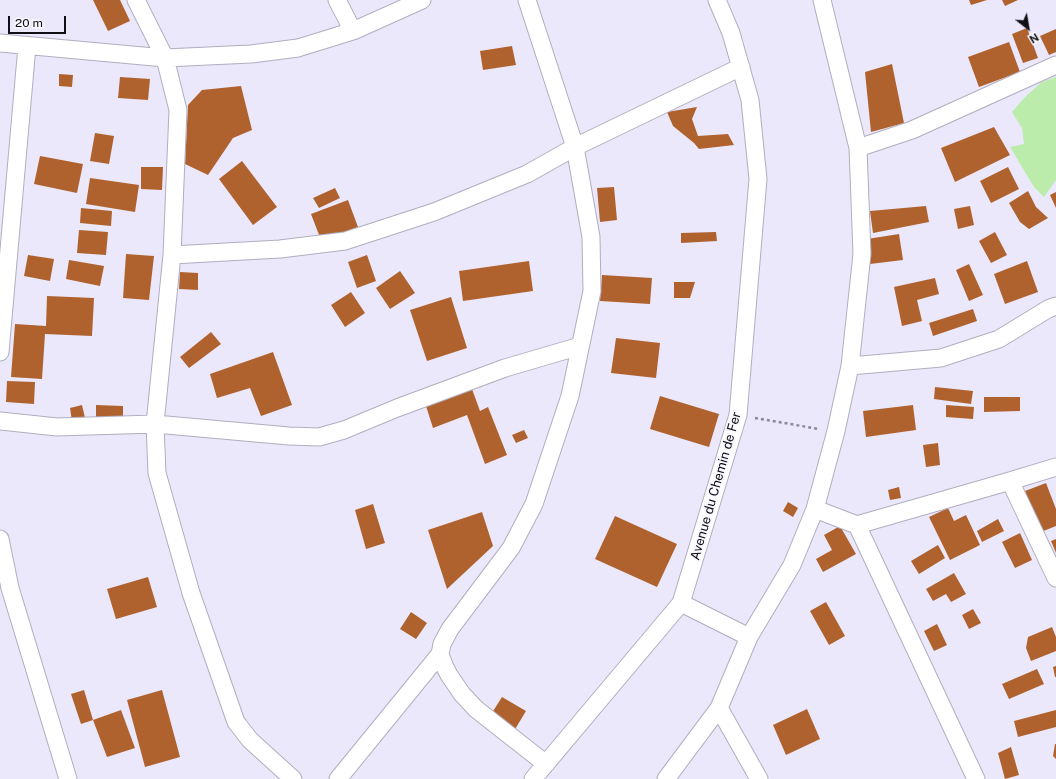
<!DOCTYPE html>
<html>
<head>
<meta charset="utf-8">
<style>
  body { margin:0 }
  #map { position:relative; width:1056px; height:779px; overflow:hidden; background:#eae8fa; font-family:"Public Sans",sans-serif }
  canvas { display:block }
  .north { position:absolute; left:1008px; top:8px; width:40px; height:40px; -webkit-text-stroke:3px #f8f7fe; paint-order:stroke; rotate:149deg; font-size:11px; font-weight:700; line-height:16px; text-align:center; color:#100f15 }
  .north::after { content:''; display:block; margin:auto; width:14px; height:18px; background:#100f15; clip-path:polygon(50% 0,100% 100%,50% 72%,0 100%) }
  .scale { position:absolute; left:8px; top:16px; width:58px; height:18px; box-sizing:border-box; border:2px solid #100f15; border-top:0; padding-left:5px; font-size:12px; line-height:14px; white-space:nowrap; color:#100f15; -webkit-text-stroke:3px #f8f7fe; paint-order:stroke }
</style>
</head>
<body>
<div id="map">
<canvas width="1056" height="779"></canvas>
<div class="north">N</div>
<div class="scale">20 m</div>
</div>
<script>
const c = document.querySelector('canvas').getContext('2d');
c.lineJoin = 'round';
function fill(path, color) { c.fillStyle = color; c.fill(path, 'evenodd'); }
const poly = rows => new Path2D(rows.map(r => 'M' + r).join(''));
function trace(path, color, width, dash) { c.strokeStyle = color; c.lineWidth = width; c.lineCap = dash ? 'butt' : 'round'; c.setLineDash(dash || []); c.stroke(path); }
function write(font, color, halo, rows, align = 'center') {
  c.font = font + ' "Public Sans",sans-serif'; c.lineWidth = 3.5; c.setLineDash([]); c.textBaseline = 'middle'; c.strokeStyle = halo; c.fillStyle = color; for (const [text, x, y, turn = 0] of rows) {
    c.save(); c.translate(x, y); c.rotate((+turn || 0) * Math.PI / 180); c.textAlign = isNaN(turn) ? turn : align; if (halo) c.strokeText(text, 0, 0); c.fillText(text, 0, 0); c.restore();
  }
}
const green = poly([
  [1056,77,1056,180,1044,197,1034,187,1010,147,1024,144,1022,128,1012,112,1025,97,1042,82]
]);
const building = poly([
  [93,0,120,0,130,21,108,31],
  [969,0,987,0,971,5],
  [1002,0,1018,0,1005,6],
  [1027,28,1038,58,1023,63,1012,34],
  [1056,29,1056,52,1049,55,1040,36],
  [1009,42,1020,72,979,87,968,57],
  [512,46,516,65,483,70,480,51],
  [892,64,904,123,871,132,865,72],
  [59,74,73,75,72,87,59,86],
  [120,77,150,79,148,100,118,98],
  [241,86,252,130,233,138,208,175,185,164,188,105,202,90],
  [697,107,692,119,698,136,728,134,734,145,699,149,694,143,673,126,667,112],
  [994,127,1010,155,955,182,941,148],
  [95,133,114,136,109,164,90,161],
  [40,156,83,164,77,193,34,184],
  [242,161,277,207,253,225,219,179],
  [141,167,163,167,162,190,141,189],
  [1008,167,1019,189,991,203,980,181],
  [90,178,139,185,135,212,86,204],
  [614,187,617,220,600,222,597,188],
  [335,188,340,198,319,208,313,198],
  [1028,191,1036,207,1048,218,1029,229,1020,222,1009,203],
  [1056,192,1056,208,1050,195],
  [348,200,358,227,321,240,311,214],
  [926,206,929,222,873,233,870,211],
  [970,206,974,225,958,229,954,209],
  [81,208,112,211,111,226,80,223],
  [79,230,108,232,106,255,77,253],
  [716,232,717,241,681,243,681,233],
  [995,232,1007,255,991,263,979,241],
  [899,234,903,260,870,264,867,239],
  [126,254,154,256,149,300,123,298],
  [28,255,54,259,50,281,24,276],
  [367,255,376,281,357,288,348,262],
  [69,260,104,266,100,286,66,279],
  [529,261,533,291,463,301,459,271],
  [1027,261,1038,292,1005,304,994,274],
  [969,264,983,295,969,301,956,270],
  [400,271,415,293,390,309,376,288],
  [180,272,198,273,198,290,179,289],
  [602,275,652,278,650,304,600,301],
  [935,278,939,294,917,300,922,321,902,326,894,287],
  [674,282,695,282,690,298,674,298],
  [351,292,365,313,345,327,331,305],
  [47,296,94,298,92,336,45,334,42,379,11,377,15,324,46,326],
  [451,297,467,348,427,361,410,310],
  [973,309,977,321,933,336,929,323],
  [211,332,221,344,189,368,180,357],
  [616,338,660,343,656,378,611,373],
  [273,352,292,405,261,416,250,388,217,398,210,374],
  [7,381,35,382,34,404,6,402],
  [935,387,973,391,971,404,934,399],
  [472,389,480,411,488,407,507,455,485,464,467,415,433,428,426,406],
  [660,396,719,414,709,447,650,429],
  [984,397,1020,397,1020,411,984,412],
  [82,405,85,418,72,421,70,408],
  [96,405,123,406,123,420,96,419],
  [913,405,916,430,866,437,863,411],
  [946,405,974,407,973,419,946,417],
  [524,430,528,438,516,443,512,435],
  [938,443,940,465,926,467,923,445],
  [1046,483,1056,509,1056,526,1041,532,1025,491],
  [899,487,901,498,890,500,888,490],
  [788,502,798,508,793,517,783,511],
  [373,504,385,543,366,549,355,510],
  [948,508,954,521,966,515,980,545,950,560,929,517],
  [482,512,493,546,447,589,428,530],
  [615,516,677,544,657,587,595,559],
  [998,519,1004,531,982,542,977,531],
  [840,526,856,554,823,572,816,559,832,550,824,535],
  [1020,533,1032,560,1015,568,1002,542],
  [1056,539,1056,553,1051,541],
  [938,545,945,558,919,574,911,561],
  [954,573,966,594,951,602,946,594,933,601,926,589],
  [148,577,157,607,116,619,107,589],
  [826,602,845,636,829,645,810,611],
  [973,609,981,623,969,629,962,615],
  [411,612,427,623,416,639,400,629],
  [937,624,947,645,934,651,924,631],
  [1052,627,1056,637,1056,651,1031,661,1026,648,1028,637],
  [1056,666,1056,677,1055,677,1053,667],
  [1037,669,1044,684,1009,699,1002,684],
  [84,690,93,720,81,724,71,694],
  [162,690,180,757,145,767,127,700],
  [502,697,526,711,514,731,490,716],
  [807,709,820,739,786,755,773,725],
  [121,710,135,748,107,757,93,720],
  [1056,710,1056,727,1018,737,1014,721],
  [1055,744,1056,744,1056,759,1053,756],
  [1011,747,1019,775,1005,779,998,753]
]);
const path = poly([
  [755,418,819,429]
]);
const minor = poly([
  [136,0,165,58,178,110,172,255,155,424,157,473,191,593,236,722,250,740,293,779],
  [337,0,353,31],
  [527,0,575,147,591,237,592,291,570,396,534,504,511,548,450,629,442,644,440,654,444,665,449,675,462,694,476,709,546,764],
  [0,43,165,58,251,54,298,48,353,31,422,0],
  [858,148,912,130,1056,65],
  [172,255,280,249,345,241,434,212,527,174,575,147,741,67],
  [0,352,27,46],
  [850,366,941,358,999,339,1048,309,1056,306],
  [0,421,57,427,155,424,289,436,319,437,344,430,397,408,505,368,580,346],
  [1010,481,1056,578],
  [815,509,857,525,1010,481,1056,467],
  [857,525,976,779],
  [0,539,10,588,68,779],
  [681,603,749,637],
  [719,708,759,779],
  [338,779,440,654],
  [533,779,681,603,738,415,758,179,750,100,731,33,717,0],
  [666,779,719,708,749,637,792,565,815,509,836,431,850,366,862,254,858,148,822,0]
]);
const streetNames = [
  ["Avenue du Chemin de Fer",716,486,-74]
];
fill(green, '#bbecac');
fill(building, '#b0622e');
trace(minor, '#b0aebf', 19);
trace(path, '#8b8a96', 2.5, [3, 3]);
trace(minor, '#fff', 17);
write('13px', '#100f15', '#f8f7fe', streetNames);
</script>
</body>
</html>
